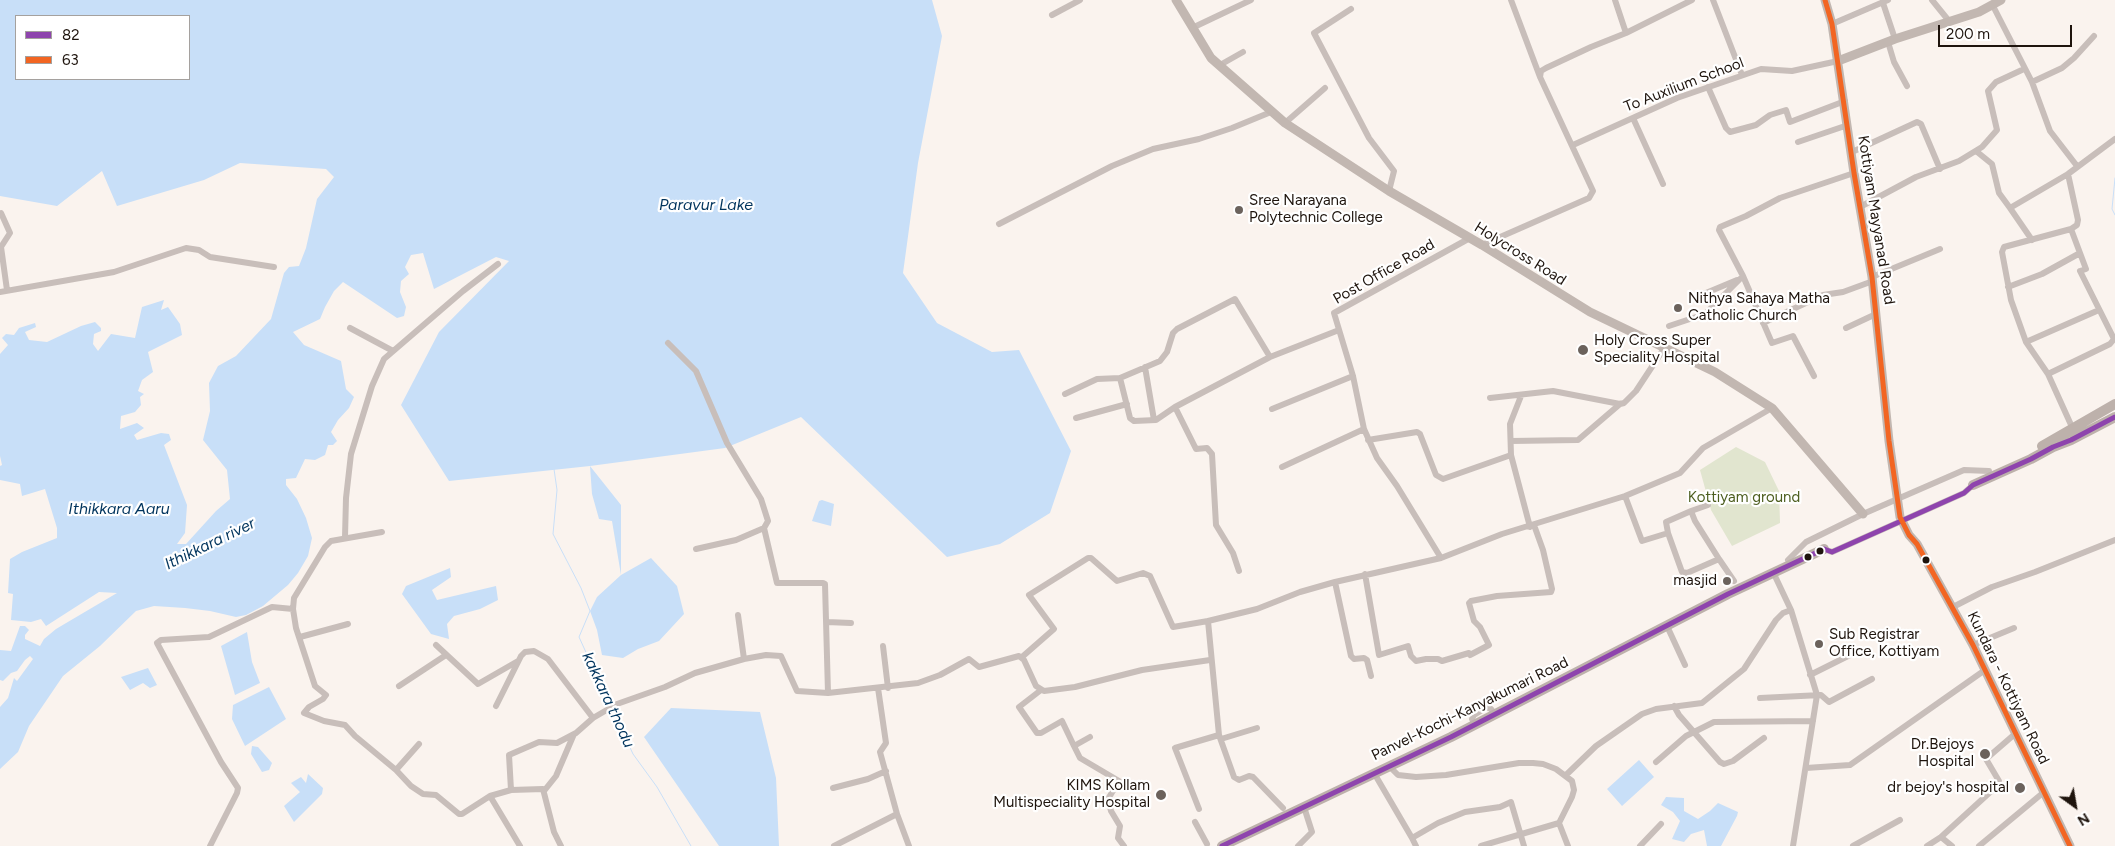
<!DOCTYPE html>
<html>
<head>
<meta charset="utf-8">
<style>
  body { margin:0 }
  #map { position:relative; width:2115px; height:846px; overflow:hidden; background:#faf3ee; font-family:Figtree,sans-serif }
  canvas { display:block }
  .legend { position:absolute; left:15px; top:15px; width:175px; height:65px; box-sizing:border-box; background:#fff; border:1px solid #a5a19e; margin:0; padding:6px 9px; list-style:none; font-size:15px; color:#1e140d }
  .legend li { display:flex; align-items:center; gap:10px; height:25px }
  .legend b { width:25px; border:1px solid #a5a19e }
  .north { position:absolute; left:2050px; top:781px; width:50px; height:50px; -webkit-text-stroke:4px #fff; paint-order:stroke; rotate:148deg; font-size:14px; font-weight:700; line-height:20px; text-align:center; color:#1e140d }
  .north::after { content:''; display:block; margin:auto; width:18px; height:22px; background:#1e140d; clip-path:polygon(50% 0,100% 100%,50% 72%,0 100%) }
  .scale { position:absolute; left:1938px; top:25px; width:134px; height:22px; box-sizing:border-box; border:2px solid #1e140d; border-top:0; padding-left:6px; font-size:15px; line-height:18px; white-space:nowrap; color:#1e140d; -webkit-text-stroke:4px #fff; paint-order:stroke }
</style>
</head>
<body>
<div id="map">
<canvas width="2115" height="846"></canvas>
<ul class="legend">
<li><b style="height:6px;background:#8e44ad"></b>82</li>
<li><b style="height:6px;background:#f26522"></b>63</li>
</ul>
<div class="north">N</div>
<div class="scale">200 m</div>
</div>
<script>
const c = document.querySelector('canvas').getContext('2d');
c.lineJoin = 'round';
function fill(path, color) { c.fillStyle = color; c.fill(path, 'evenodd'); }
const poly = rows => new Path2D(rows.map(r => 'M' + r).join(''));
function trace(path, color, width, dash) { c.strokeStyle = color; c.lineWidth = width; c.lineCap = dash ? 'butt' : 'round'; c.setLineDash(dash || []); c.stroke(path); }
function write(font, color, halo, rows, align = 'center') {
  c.font = font + ' Figtree,sans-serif'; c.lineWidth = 4.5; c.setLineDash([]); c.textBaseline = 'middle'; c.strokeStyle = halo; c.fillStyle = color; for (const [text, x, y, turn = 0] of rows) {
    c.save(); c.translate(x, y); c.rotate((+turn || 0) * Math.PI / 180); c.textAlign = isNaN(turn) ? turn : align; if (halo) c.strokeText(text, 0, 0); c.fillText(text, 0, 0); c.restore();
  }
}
const green = poly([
  [1736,447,1765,462,1779,491,1780,523,1732,546,1711,510,1700,470]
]);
const water = poly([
  [0,0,932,0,942,36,918,163,903,273,937,323,992,352,1019,350,1071,451,1050,513,1000,544,947,557,801,417,725,448,590,466,621,505,621,575,651,558,677,586,684,614,659,641,638,649,623,658,602,655,597,630,590,611,597,597,621,575,612,521,599,519,592,494,590,466,449,481,401,405,439,332,509,261,496,257,434,289,423,253,411,255,405,267,409,274,401,281,400,292,406,307,404,316,397,318,343,282,334,291,325,307,320,319,293,332,304,345,341,361,346,389,354,397,349,408,338,420,331,432,337,441,333,445,328,445,325,455,315,460,305,459,296,478,286,479,286,485,297,499,306,518,312,538,308,556,298,573,288,585,263,606,246,615,236,617,210,611,185,608,154,606,136,611,100,646,63,676,29,726,18,752,0,769,0,707,8,698,14,678,17,681,33,659,30,656,25,660,17,671,11,673,3,681,0,680,0,650,11,651,20,626,25,626,29,630,25,635,25,639,40,646,44,639,56,629,117,593,99,592,46,626,41,619,31,622,11,620,13,594,8,593,10,559,22,552,57,538,57,528,45,489,22,496,20,484,0,480,0,466,2,465,0,456,0,354,8,345,2,338,6,334,14,335,19,328,35,323,36,327,25,332,29,340,47,342,81,326,95,322,101,328,101,331,94,334,93,344,98,351,111,334,135,338,142,307,164,300,161,310,168,307,180,324,182,335,148,352,153,372,142,380,138,391,144,394,140,397,141,405,135,412,121,416,120,429,137,423,144,428,134,435,137,440,161,433,169,434,171,440,164,445,187,505,185,533,177,544,186,544,216,511,230,499,227,470,203,440,210,411,209,383,218,366,236,356,271,319,284,273,289,267,299,266,306,248,317,199,334,177,326,169,240,163,204,180,117,206,102,171,57,206,0,196],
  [16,16,189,16,189,79,16,79],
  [822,500,834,504,831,526,812,521,819,501],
  [450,568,451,577,432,590,437,600,496,586,498,600,480,609,454,616,447,624,449,639,431,634,402,594,406,586],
  [247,632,252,662,260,683,235,695,221,646],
  [148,668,157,685,150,688,143,683,130,690,121,677],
  [269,687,286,719,245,746,232,719,233,705],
  [671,708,760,712,776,778,779,846,719,846,644,737],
  [252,746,258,747,272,763,269,770,262,772,251,754],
  [1639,760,1654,777,1622,806,1607,789],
  [308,774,323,788,322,794,294,822,284,806,300,792,291,783,301,777,306,783],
  [1666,797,1684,798,1684,811,1698,819,1710,811,1718,803,1738,812,1737,816,1721,846,1707,846,1704,830,1691,834,1684,842,1672,839,1680,821,1673,812,1661,805]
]);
const stream = poly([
  [2115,178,2112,209,2115,215],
  [554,469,557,490,553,534,581,588,590,611,579,637,610,705],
  [613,711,633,754,657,787,691,846]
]);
const minor = poly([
  [1615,0,1626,33],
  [1713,0,1742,75],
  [1932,0,1949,21],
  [1883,3,1895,39],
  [1992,4,2032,82,2050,131,2077,166],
  [1351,9,1314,33,1369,138,1394,171,1389,191],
  [1052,15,1080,0],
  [1832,24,1888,0],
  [1192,28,1251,0],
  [1888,42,1894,62,1907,86],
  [1220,65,1243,52],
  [1540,77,1541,71,1546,68,1591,47,1626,33,1692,0],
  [2032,82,2062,68,2074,58,2094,36],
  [1708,87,1726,128,1730,132,1756,125,1770,115,1786,110,1790,122,1845,101],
  [1633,118,1663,184],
  [1285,123,1325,88],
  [1798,142,1842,127,1848,127],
  [1573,145,1677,98,1761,69,1792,71,1838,61],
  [1976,151,1992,164,1999,193,2010,208],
  [1852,152,1917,122,1921,124,1940,169],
  [2068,174,2078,220,2077,225,2071,229,2004,247,2002,252,2011,300,2026,342,2048,374,2072,427],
  [1860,207,1916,177,1959,161,1982,147,1997,130,1988,91,1996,82,2024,69],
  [1,213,10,233,1,247,7,290],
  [999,224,1112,166,1153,149,1199,139,1232,128,1271,112],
  [2032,240,2010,208,2068,174,2115,139],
  [1482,245,1589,198,1593,191,1540,77,1511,0],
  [1872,277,1940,249],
  [2008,287,2042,274,2080,253],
  [0,292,114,272,186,248,199,250,210,257,274,267],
  [1694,298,1737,280],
  [1763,323,1823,295,1843,292,1873,281],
  [1669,326,1705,314,1743,276],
  [350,328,393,351],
  [1846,328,1876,314],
  [2026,342,2099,310],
  [668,343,696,371,727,443,761,499,768,521,764,528,777,583,823,583,825,584,828,693],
  [1145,367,1154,420],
  [2048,374,2110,344,2114,339,2080,271,2086,269,2071,229],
  [1814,376,1793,336,1772,343,1743,276,1719,230,1720,227,1746,216,1780,198,1854,173],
  [1120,378,1130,418,1134,421,1156,420,1175,407,1270,357,1339,330],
  [1065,394,1097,379,1120,378,1160,361,1167,352,1173,333,1177,329,1235,299,1270,357],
  [1521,396,1510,424,1511,455,1530,527],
  [1490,398,1553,391,1620,404,1624,403,1636,391,1665,347],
  [1175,407,1196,449,1207,448,1212,454,1216,525,1233,553,1239,571],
  [1272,409,1353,376],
  [1076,418,1127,404],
  [1364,429,1353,376,1334,313,1470,238],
  [1368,440,1417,432,1420,434,1436,475,1443,479,1511,455],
  [1511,441,1578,440,1620,404],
  [1282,467,1364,429,1377,458,1397,486,1441,558],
  [1625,496,1642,541,1668,533,1682,572,1687,573,1719,559,1734,581],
  [1708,505,1691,511,1695,521,1719,559],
  [382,532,331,541,325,547,294,598,293,609,296,628,315,686,326,695,323,699,309,707,304,713,324,721,345,725,355,736,396,770,411,786,423,794,436,795,459,814,462,814,490,796,520,846],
  [1668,533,1666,522,1691,511],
  [345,537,346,498,351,454,372,386,384,359,463,291,498,264],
  [696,549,736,540,764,528],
  [1824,549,1832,552,1964,493,1973,485],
  [1788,560,1806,542,1863,514,1964,470,1989,471],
  [1365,574,1379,655,1408,646,1411,656,1416,661,1426,659,1438,659,1442,661,1469,653,1470,655,1489,645,1480,627,1474,621,1469,603,1471,601,1497,596,1551,592,1552,589,1543,550,1534,525],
  [1774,574,1791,610,1817,695,1793,846],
  [1335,582,1351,656,1354,659,1364,658,1367,660,1371,676],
  [1953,607,1992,587,2035,572,2115,540],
  [738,615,744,659],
  [827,622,851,623],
  [1667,626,1685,665],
  [300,637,348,624],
  [436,645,478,684,518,661],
  [1973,645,2014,628],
  [883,646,888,688],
  [1022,657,1054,629,1029,595,1088,558,1091,558,1117,581,1143,573,1150,576,1173,627,1208,621],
  [1810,675,1850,655],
  [399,686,446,655],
  [878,688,886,743,880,752,897,814,909,846],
  [1041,690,1019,707,1037,733,1041,733,1062,721,1074,746,1090,737],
  [1760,698,1821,695,1829,702,1872,679],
  [496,706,521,656,525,652,534,651,548,659,593,718],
  [1674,706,1679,715,1720,762,1724,764,1733,761,1764,738],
  [1475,725,1472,719,1474,715,1487,707,1491,709,1495,715],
  [1221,739,1257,728],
  [1074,746,1080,758,1119,781,1108,799,1111,811,1120,826,1118,838,1124,846],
  [1656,762,1686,736,1714,722,1813,721],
  [1389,766,1398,775,1416,777,1446,775,1519,763,1533,763,1543,764,1556,769,1572,781,1574,790,1572,797,1559,823,1481,846],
  [1806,768,1850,765,1985,670],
  [396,770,419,744],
  [1374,773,1412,838],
  [1566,775,1596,746,1642,714,1656,709,1702,703,1744,669,1776,620,1783,613,1791,610],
  [833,788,868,779,886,771],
  [511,790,543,789,554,832,561,846],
  [544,791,556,776,574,734],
  [490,796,511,790,509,755,539,742,557,743,576,733,593,718,617,704,665,687,695,673,744,659,766,655,781,656,797,691,828,693,918,683,940,675,969,659,979,667,1019,656,1024,660,1036,686,1044,691,1075,687,1142,670,1210,660],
  [1283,808,1253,777,1249,776,1239,780,1234,777,1219,735,1208,621,1257,609,1300,592,1335,582,1441,558,1502,534,1625,496,1680,473,1703,448,1772,408],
  [1199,809,1175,748,1219,735],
  [1195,822,1207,844],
  [1559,823,1568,846],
  [210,846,237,793,238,788,221,762,157,643,161,640,209,637,272,607,293,609],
  [834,846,897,814],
  [1298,846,1312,832,1304,807],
  [1416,846,1412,838,1438,823,1465,812,1500,807,1511,802,1524,846],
  [1640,846,1661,824],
  [1853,846,1900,820],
  [1927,846,1941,837],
  [1952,846,1941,837,1999,784,1999,781,1986,759,2016,733],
  [1979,846,2044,792]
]);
const major = poly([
  [1176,0,1211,58,1285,123,1389,191,1482,245,1590,312,1715,372,1772,408,1863,514],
  [1825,0,1832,24,1854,173,1872,277,1889,441,1900,517,1909,535,1917,544,1973,645,2070,846],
  [1838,61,1895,39,1979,12,2001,0]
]);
const highway = poly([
  [2042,446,2115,404],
  [1973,485,2031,459,2053,447,2071,440,2115,417],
  [1222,846,1451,737,1728,594,1824,549]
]);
const bus1 = poly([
  [1222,846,1451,737,1728,594,1824,549,1832,552,1964,493,1973,485,2031,459,2053,447,2071,440,2115,417]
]);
const bus2 = poly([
  [1825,0,1832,24,1854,173,1872,277,1889,441,1900,517,1909,535,1917,544,1973,645,2070,846]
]);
const markers = [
  [1239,210,5,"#6b625c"],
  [1678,308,5,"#6b625c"],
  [1583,350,6,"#6b625c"],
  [1820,551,4.5,"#1e140d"],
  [1808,557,4.5,"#1e140d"],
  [1926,560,4.5,"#1e140d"],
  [1727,581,5,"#6b625c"],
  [1819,644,5,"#6b625c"],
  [1985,754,6,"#6b625c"],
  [2020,788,6,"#6b625c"],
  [1161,795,6,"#6b625c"]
];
const streetNames = [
  ["To Auxilium School",1684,85,-21],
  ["Kottiyam Mayyanad Road",1876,220,81],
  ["Holycross Road",1520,254,32],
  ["Post Office Road",1384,272,-30],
  ["Kundara - Kottiyam Road",2008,688,64],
  ["Panvel-Kochi-Kanyakumari Road",1470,709,-26]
];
const poiNames = [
  ["Sree Narayana",1249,201],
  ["Polytechnic College",1249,218],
  ["Nithya Sahaya Matha",1688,299],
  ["Catholic Church",1688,316],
  ["Holy Cross Super",1594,341],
  ["Speciality Hospital",1594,358],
  ["masjid",1717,581,"right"],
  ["Sub Registrar",1829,635],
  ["Office, Kottiyam",1829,652],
  ["Dr.Bejoys",1974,745,"right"],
  ["Hospital",1974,762,"right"],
  ["KIMS Kollam",1150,786,"right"],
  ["Multispeciality Hospital",1150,803,"right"],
  ["dr bejoy's hospital",2009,788,"right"]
];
const parkNames = [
  ["Kottiyam ground",1744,498]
];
const waterNames = [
  ["Paravur Lake",706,205],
  ["Ithikkara Aaru",119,509],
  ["Ithikkara river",210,544,-26],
  ["kakkara thodu",608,700,65]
];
fill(green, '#e1e5cf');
fill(water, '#c8dff8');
trace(stream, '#c8dff8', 1);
trace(minor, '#c8beba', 6);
trace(major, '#c2b7b1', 9);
trace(highway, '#bdb1ab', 10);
trace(bus1, '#8e44ad', 5);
trace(bus2, '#f26522', 5);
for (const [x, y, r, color] of markers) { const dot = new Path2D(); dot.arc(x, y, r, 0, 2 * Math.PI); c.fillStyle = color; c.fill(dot); trace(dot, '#fff', 2); }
write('15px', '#1e140d', '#fff', streetNames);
write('15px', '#1e140d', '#fff', poiNames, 'left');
write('15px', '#4d5e1f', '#fff', parkNames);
write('italic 16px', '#00345d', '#fff', waterNames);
</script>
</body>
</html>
